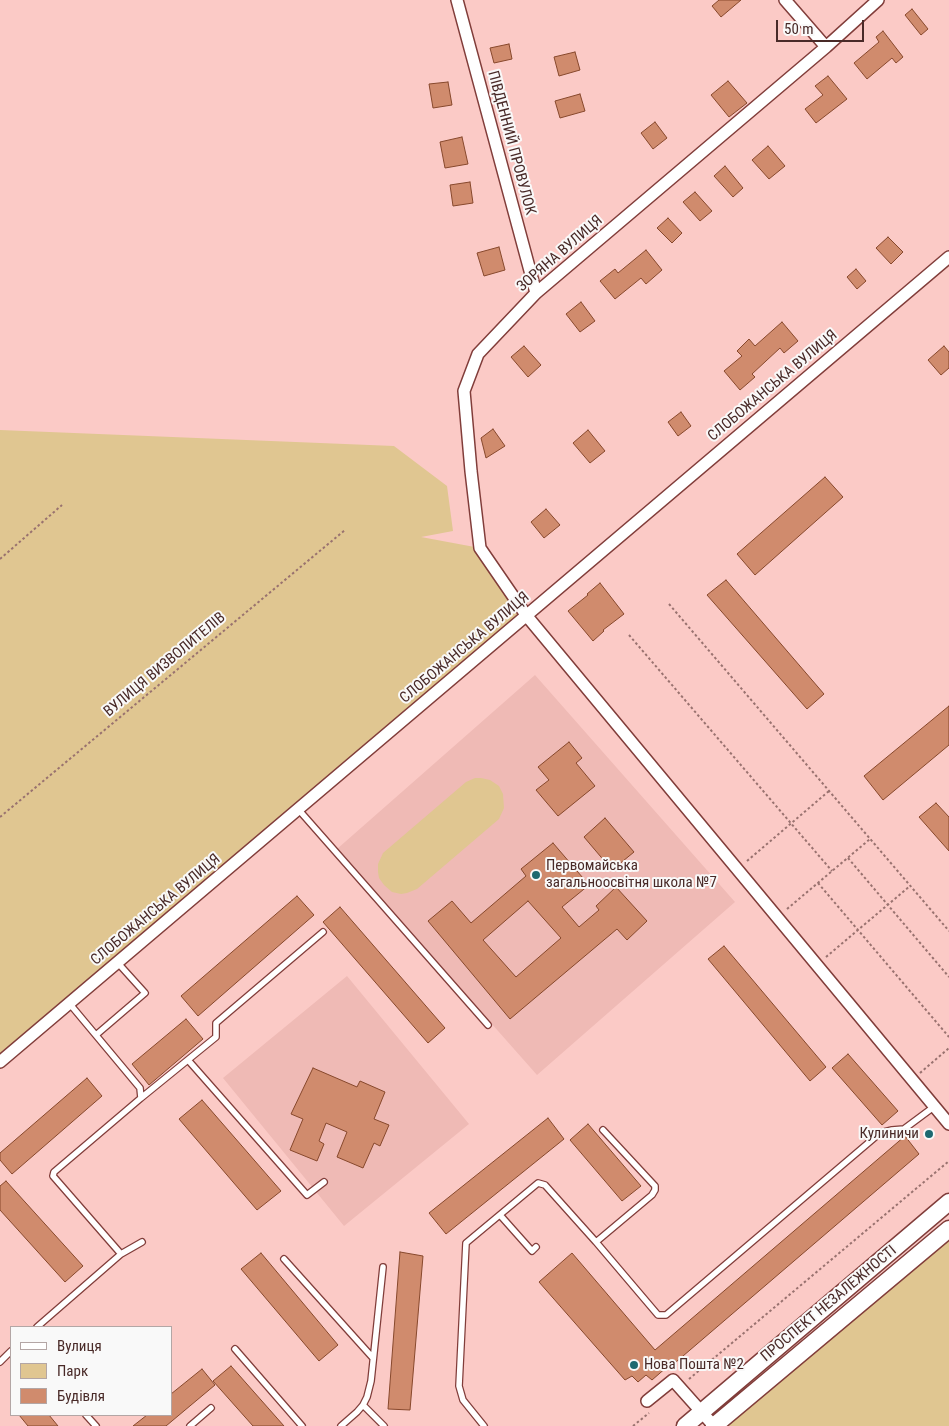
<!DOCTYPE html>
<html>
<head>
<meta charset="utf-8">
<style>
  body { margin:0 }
  #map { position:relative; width:949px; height:1426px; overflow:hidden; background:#fbcac6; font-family:"Roboto Condensed",sans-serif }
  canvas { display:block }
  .legend { position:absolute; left:10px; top:1326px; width:162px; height:90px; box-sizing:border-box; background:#f9f9f9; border:1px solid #b3a6a5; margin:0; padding:6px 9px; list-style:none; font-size:15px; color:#492a28 }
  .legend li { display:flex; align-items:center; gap:10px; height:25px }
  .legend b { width:25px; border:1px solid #b3a6a5 }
  .scale { position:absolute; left:776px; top:20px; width:88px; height:22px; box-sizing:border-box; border:2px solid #492a28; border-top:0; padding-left:6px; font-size:15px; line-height:18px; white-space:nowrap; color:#492a28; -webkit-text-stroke:4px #f9f9f9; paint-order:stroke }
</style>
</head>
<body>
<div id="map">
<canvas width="949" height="1426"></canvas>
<ul class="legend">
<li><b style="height:6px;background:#fff"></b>Вулиця</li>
<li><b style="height:14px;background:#e0c691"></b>Парк</li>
<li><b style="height:14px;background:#d08b6d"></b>Будівля</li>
</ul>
<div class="scale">50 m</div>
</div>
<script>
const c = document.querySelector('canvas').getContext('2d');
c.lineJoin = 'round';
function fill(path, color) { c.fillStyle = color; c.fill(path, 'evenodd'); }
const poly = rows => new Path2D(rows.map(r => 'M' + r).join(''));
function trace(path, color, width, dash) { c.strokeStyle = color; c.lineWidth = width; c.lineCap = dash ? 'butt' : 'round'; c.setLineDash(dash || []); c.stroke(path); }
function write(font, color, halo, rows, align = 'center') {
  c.font = font + ' "Roboto Condensed",sans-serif'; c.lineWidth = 4; c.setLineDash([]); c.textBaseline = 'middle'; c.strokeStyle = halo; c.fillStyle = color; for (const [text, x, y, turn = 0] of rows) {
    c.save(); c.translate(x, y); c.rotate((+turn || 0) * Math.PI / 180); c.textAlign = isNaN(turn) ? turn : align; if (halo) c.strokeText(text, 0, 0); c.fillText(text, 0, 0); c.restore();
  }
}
const built = poly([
  [535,675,735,902,537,1075,337,849],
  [347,976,469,1124,344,1226,223,1078]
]);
const green = poly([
  [0,430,394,446,447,486,453,531,421,537,480,548,526,615,0,1062],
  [475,778,481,778,490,780,499,786,503,794,504,808,499,819,417,889,407,893,401,894,392,892,384,885,379,878,378,872,378,864,383,853,466,782],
  [949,1230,949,1426,719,1426]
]);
const building = poly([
  [719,0,741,0,721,17,712,6,719,0],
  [912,9,928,29,921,35,905,15,912,9],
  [883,31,903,57,896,63,892,58,867,79,854,63,879,42,876,37,883,31],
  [509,44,512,59,494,63,490,48,509,44],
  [575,52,580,70,559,76,554,57,575,52],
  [828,76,847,99,816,123,805,109,823,95,815,86,828,76],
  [728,81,747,103,729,117,711,95,728,81],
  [448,82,452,105,433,108,429,84,448,82],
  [580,94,585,111,560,118,555,101,580,94],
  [655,122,667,138,653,149,641,133,655,122],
  [462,137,468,164,445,168,440,142,462,137],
  [768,146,785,166,769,179,752,160,768,146],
  [725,166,743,188,733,197,714,176,725,166],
  [470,182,473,203,453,206,450,185,470,182],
  [695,192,712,211,700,221,683,202,695,192],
  [668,218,682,233,672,243,657,228,668,218],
  [888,237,903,252,891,264,876,248,888,237],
  [499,247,505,270,484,276,477,253,499,247],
  [646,250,662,270,646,284,641,278,615,299,600,281,615,269,618,273,646,250],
  [856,269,866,281,857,289,847,277,856,269],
  [581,302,595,321,580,332,566,314,581,302],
  [782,322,798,341,784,353,780,348,752,374,755,377,740,390,724,371,742,356,737,351,749,339,755,346,782,322],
  [524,346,541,365,528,377,511,357,524,346],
  [944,346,949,352,949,368,941,375,928,360,944,346],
  [681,412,691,426,678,436,668,422,681,412],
  [493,429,505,446,486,458,481,438,493,429],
  [588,430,605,451,590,463,573,443,588,430],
  [825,477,843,497,755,575,737,554,825,477],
  [546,509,560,525,544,538,531,522,546,509],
  [726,580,824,694,807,709,707,595,726,580],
  [600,583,624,614,603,630,604,631,593,641,568,611,588,595,587,594,600,583],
  [949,706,949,745,883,800,864,776,949,706],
  [569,742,582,758,576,763,595,786,558,816,536,790,549,780,538,767,569,742],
  [936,803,949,817,949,851,919,817,936,803],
  [605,818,634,852,612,870,584,837,605,818],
  [553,843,589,885,562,907,579,927,599,910,596,906,616,887,647,921,627,940,617,929,510,1019,428,921,452,901,471,923,526,876,521,869,553,843],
  [528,901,561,938,516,977,483,940,528,901],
  [297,896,314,915,198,1016,181,996,297,896],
  [340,907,445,1028,428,1043,323,922,340,907],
  [724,946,826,1067,810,1081,708,959,724,946],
  [186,1019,203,1039,149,1085,132,1064,186,1019],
  [848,1054,898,1111,882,1125,832,1068,848,1054],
  [313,1068,357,1087,360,1081,385,1092,374,1119,389,1125,380,1146,374,1143,363,1168,337,1157,347,1132,326,1123,319,1141,324,1144,317,1161,290,1150,303,1119,291,1114,313,1068],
  [87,1078,102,1096,12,1174,0,1160,0,1153,87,1078],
  [202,1100,281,1191,257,1210,179,1119,202,1100],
  [548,1118,564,1139,446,1234,429,1213,548,1118],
  [588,1124,641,1186,622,1201,570,1140,588,1124],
  [905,1136,919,1154,676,1362,675,1360,652,1380,646,1375,638,1382,632,1376,625,1380,539,1282,572,1253,655,1350,905,1136],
  [6,1181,83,1266,65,1282,0,1210,0,1186,6,1181],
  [400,1252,423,1256,410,1410,388,1409,400,1252],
  [261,1253,338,1345,319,1361,241,1269,261,1253],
  [231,1366,284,1426,253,1426,213,1381,231,1366],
  [202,1369,215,1385,166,1426,133,1426,147,1415,171,1415,171,1394,202,1369],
  [19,1415,49,1415,58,1426,28,1426,19,1415]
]);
const path = poly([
  [0,559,62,505],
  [669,604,949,931],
  [629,635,832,871],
  [0,817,345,530],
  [848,858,949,977],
  [747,861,829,791],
  [818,883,949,1037],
  [787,909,870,839],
  [826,957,910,886],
  [920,1073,949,1048],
  [689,1379,949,1161],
  [633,1426,649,1413]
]);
const lane = poly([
  [298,809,488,1025],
  [69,1003,140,1088,141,1098,54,1172,53,1176,121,1254],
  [96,1035,145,993,117,962],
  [188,1060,307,1195,324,1182],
  [141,1098,216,1037,216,1023,323,932],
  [500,1215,532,1251,536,1247],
  [596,1242,652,1195,655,1190,655,1186,603,1130],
  [284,1259,373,1358],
  [37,1327,121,1254,142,1242],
  [235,1349,302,1426],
  [0,1362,11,1351],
  [363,1405,384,1426],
  [86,1415,96,1426],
  [190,1426,211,1408],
  [341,1426,357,1412,363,1405,367,1397,371,1381,383,1267],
  [484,1426,463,1400,459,1386,466,1243,538,1183,545,1185,596,1242,658,1315,666,1315,880,1133,892,1130,904,1129,935,1106]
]);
const street = poly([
  [457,0,536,293],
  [785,0,826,47],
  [878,0,826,47,536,293,478,354,464,391,471,471,480,548,526,615,949,1124],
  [0,1062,949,257],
  [647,1401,673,1380,714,1426]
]);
const secondary = poly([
  [685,1426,949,1202],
  [714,1426,949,1229]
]);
const markers = [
  [536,875,5,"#1d6970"],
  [929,1134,5,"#1d6970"],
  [634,1365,5,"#1d6970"]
];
const streetNames = [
  ["ПІВДЕННИЙ ПРОВУЛОК",511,143,75],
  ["ЗОРЯНА ВУЛИЦЯ",560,254,-41],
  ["СЛОБОЖАНСЬКА ВУЛИЦЯ",773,386,-40],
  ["СЛОБОЖАНСЬКА ВУЛИЦЯ",465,648,-40],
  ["ВУЛИЦЯ ВИЗВОЛИТЕЛІВ",165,665,-40],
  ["СЛОБОЖАНСЬКА ВУЛИЦЯ",156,910,-40],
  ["ПРОСПЕКТ НЕЗАЛЕЖНОСТІ",829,1304,-40]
];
const poiNames = [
  ["Первомайська",546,866],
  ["загальноосвітня школа №7",546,883],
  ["Кулиничи",919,1134,"right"],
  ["Нова Пошта №2",644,1365]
];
fill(built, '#efbab5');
fill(green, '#e0c691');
fill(building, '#d08b6d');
trace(building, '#87482c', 1);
trace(lane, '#813d3a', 8);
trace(street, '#813d3a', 14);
trace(secondary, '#813d3a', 19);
trace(path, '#99726f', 2, [2.5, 2.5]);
trace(lane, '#fff', 5.5);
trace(street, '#fff', 11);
trace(secondary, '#fff', 16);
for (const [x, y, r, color] of markers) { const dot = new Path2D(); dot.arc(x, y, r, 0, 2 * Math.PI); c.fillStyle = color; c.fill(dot); trace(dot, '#f9f9f9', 2); }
write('15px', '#492a28', '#f9f9f9', streetNames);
write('15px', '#492a28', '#f9f9f9', poiNames, 'left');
</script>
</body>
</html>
